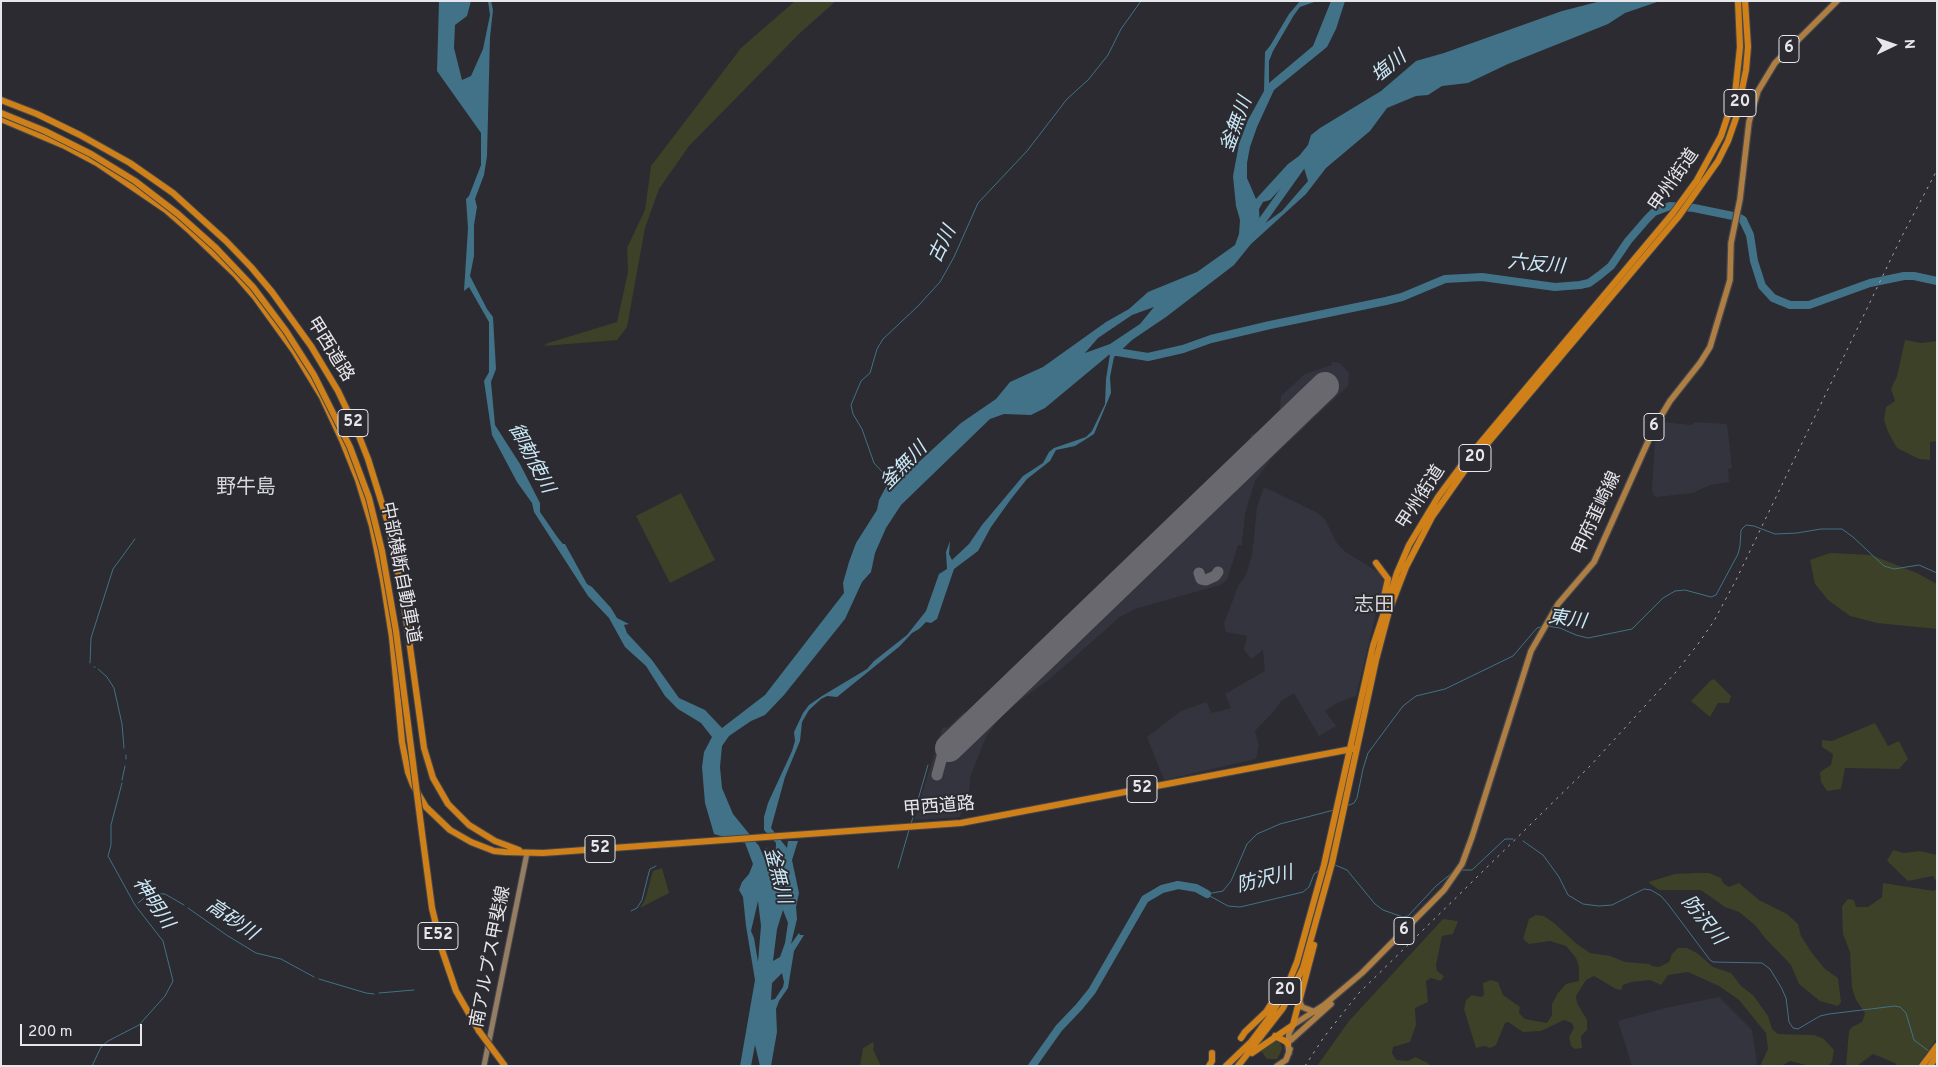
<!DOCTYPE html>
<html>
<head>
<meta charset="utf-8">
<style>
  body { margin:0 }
  #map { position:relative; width:1938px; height:1067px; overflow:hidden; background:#2b2b31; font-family:Overpass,sans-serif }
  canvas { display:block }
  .frame { position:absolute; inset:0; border:2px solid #e7e7eb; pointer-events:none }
  .north { position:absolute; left:1868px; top:20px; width:50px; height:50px; -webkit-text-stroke:4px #2b2b31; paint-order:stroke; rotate:87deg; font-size:14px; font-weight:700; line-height:20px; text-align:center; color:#e7e7eb }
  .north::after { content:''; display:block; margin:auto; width:18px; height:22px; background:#e7e7eb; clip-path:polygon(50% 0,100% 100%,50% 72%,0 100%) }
  .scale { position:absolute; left:20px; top:1024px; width:122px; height:22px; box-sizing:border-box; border:2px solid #e7e7eb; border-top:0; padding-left:6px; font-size:15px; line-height:18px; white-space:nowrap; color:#e7e7eb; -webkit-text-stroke:4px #2b2b31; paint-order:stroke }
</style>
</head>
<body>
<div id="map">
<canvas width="1938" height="1067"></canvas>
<div class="frame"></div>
<div class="north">N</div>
<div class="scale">200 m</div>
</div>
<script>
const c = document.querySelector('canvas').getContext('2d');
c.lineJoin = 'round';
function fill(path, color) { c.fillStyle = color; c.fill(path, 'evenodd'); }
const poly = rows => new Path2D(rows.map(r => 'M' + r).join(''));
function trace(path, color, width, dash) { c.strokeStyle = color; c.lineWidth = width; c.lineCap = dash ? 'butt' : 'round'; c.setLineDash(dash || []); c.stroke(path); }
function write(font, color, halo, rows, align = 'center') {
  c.font = font + ' Overpass,"Noto Sans JP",sans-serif'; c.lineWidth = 4; c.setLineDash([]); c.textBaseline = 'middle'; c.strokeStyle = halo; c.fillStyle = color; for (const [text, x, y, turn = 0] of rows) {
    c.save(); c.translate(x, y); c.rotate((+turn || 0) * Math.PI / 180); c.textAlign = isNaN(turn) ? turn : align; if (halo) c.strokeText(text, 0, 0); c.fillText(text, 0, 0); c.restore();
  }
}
const built = poly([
  [1331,362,1340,363,1349,373,1348,386,1272,458,1255,481,1245,513,1242,545,1238,545,1227,580,1220,585,1135,609,1121,616,1051,678,1018,702,998,720,986,737,971,775,969,793,960,817,914,820,942,729,945,727,947,728,964,712,966,714,1252,438,1250,435,1260,431,1280,409,1281,396,1305,374,1332,365],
  [1663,422,1692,425,1695,422,1727,424,1732,468,1728,469,1729,482,1710,485,1693,493,1656,497,1653,494,1652,488,1655,439],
  [1264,487,1318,513,1326,521,1336,542,1344,551,1378,572,1384,581,1356,696,1337,703,1325,711,1336,726,1319,736,1294,693,1281,701,1275,710,1255,731,1259,745,1256,759,1164,780,1147,737,1181,711,1206,702,1212,713,1231,708,1225,694,1265,671,1263,650,1252,659,1244,650,1247,636,1226,632,1224,624,1238,586,1246,575,1252,555,1257,507],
  [1719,997,1752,1030,1757,1063,1753,1066,1632,1066,1618,1021,1665,1008]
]);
const green = poly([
  [795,1,836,1,801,32,689,146,659,189,645,228,627,327,617,340,544,346,548,343,617,322,628,272,627,248,645,210,651,166,741,48],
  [1905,340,1921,343,1937,341,1937,441,1930,442,1930,460,1919,459,1897,448,1888,432,1884,420,1886,407,1895,401,1891,389,1897,376],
  [681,493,715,560,670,583,636,516],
  [1830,553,1871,555,1917,573,1937,584,1937,629,1877,623,1850,616,1828,600,1815,584,1810,560],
  [1714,679,1731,696,1729,703,1718,703,1710,717,1691,701,1710,681],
  [1875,723,1888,746,1899,741,1908,759,1899,769,1845,768,1841,789,1827,791,1821,782,1820,772,1831,765,1833,754,1822,747,1822,740,1832,741],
  [1893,850,1904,853,1920,851,1937,855,1937,883,1933,876,1908,881,1887,861],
  [662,868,669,893,640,908,645,900,653,871],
  [1695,873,1709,873,1721,878,1723,883,1729,887,1739,883,1759,900,1787,914,1798,924,1801,936,1812,953,1825,969,1838,978,1841,1002,1838,1006,1820,1001,1799,984,1791,965,1765,938,1755,925,1739,912,1725,907,1701,890,1659,890,1648,882,1675,874],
  [1883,883,1934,891,1937,888,1937,1038,1917,1066,1897,1066,1895,1063,1873,1054,1857,1066,1846,1066,1849,1031,1852,1027,1862,1022,1865,1013,1856,1000,1852,988,1850,952,1843,934,1842,906,1848,899,1854,900,1856,907,1868,907,1882,897],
  [1536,915,1544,916,1554,923,1577,944,1590,953,1610,956,1625,962,1649,964,1652,966,1659,967,1669,962,1672,954,1678,948,1687,948,1697,953,1713,967,1731,973,1741,986,1753,995,1768,1016,1772,1029,1778,1034,1814,1035,1824,1039,1834,1050,1832,1062,1828,1066,1810,1066,1790,1061,1782,1066,1760,1066,1768,1049,1766,1033,1739,1000,1719,986,1688,972,1668,975,1661,985,1650,980,1631,982,1623,985,1621,990,1616,989,1594,976,1586,980,1576,996,1577,1003,1587,1020,1587,1030,1581,1036,1582,1048,1575,1049,1571,1046,1569,1037,1574,1028,1572,1023,1564,1020,1541,1031,1523,1032,1508,1022,1505,1023,1496,1045,1490,1048,1484,1046,1476,1048,1464,1009,1466,1000,1472,995,1481,997,1484,995,1483,983,1491,980,1498,982,1503,995,1520,1007,1519,1013,1525,1019,1547,1023,1552,1015,1552,1004,1558,993,1566,984,1579,981,1579,967,1576,958,1566,946,1550,941,1529,944,1523,939,1529,919],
  [1443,919,1458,921,1453,934,1442,936,1436,965,1437,971,1444,976,1441,981,1431,978,1426,981,1428,1002,1415,1008,1416,1025,1410,1042,1393,1047,1392,1053,1396,1060,1408,1061,1415,1057,1428,1063,1430,1066,1317,1066,1349,1021],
  [1276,1041,1280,1043,1282,1048,1280,1054,1277,1059,1267,1059,1261,1051],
  [873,1042,874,1046,873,1049,881,1066,860,1066,863,1048]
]);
const water = poly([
  [439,1,471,1,467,16,455,25,454,48,462,80,471,76,483,49,490,15,488,1,491,1,493,10,490,37,487,156,484,175,475,199,477,207,474,225,474,256,470,276,487,309,493,317,496,369,491,382,495,425,520,464,540,503,540,512,558,538,563,544,565,544,587,584,592,587,611,608,617,618,629,624,624,625,627,633,652,660,679,698,705,710,722,728,765,695,844,593,843,583,849,562,856,543,877,510,879,500,887,485,887,477,891,479,893,486,961,423,996,399,1010,382,1043,367,1106,322,1129,309,1148,292,1197,272,1235,245,1239,234,1240,220,1236,206,1233,176,1239,144,1248,120,1264,91,1265,52,1270,46,1289,14,1300,1,1317,1,1300,7,1294,15,1273,51,1269,61,1269,83,1313,46,1331,1,1345,1,1336,29,1327,47,1274,90,1257,127,1250,147,1247,163,1247,178,1256,199,1288,164,1299,156,1308,145,1311,135,1320,128,1381,91,1416,61,1444,53,1562,11,1601,1,1660,1,1625,13,1608,24,1508,64,1468,83,1442,86,1428,95,1416,96,1387,108,1370,131,1326,168,1306,194,1251,244,1234,265,1166,317,1132,340,1114,357,1110,377,1111,393,1094,434,1075,446,1056,450,1050,461,1027,479,1011,499,991,527,978,551,954,569,937,619,931,623,926,622,919,629,912,633,900,646,837,697,827,696,821,699,809,710,802,722,800,741,785,777,771,828,787,848,788,841,798,841,792,860,799,893,796,907,797,919,791,944,799,933,800,935,804,935,794,951,788,988,779,1001,776,1009,777,1032,771,1066,760,1066,755,1045,751,1066,740,1066,755,980,746,926,743,897,739,890,742,882,749,874,753,864,745,843,714,834,705,803,702,767,704,752,712,737,701,723,678,709,665,696,646,666,625,647,609,618,588,596,534,512,532,503,517,482,492,435,484,381,489,372,489,322,469,287,464,291,468,228,466,199,469,196,481,165,481,133,437,71],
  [1304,168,1308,181,1282,211,1260,227,1259,209,1263,202,1270,200,1294,174],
  [1154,307,1140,324,1110,344,1085,353,1098,338,1132,315],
  [1110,354,1106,379,1105,404,1092,431,1086,437,1054,448,1049,452,1043,463,1023,476,982,525,969,544,952,560,949,554,950,541,946,552,947,569,939,574,926,611,907,635,874,661,867,669,822,696,809,705,803,713,794,732,795,741,792,751,768,803,764,817,764,830,776,843,775,871,766,847,765,860,759,846,733,814,722,788,720,767,722,746,729,736,751,721,765,715,784,695,845,619,862,582,871,572,875,553,886,528,901,505,990,419,1004,414,1031,415,1045,408],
  [758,901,761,926,758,962,754,938,751,931],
  [783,910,788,923,785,943,780,957,773,961,777,929],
  [782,973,784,982,783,987,775,999,771,1000,772,983]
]);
const stream = poly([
  [887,477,874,463,862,429,853,414,851,405,861,381,870,373,877,349,883,339,918,306,940,282,954,257,978,203,1027,151,1067,99,1088,80,1108,55,1121,29,1141,1],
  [1547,626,1560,628,1576,635,1588,638,1632,629,1663,598,1675,591,1685,590,1711,597,1716,595,1738,554,1740,546,1741,530,1746,525,1754,526,1775,534,1797,533,1821,529,1842,529,1853,537,1884,566,1894,569,1919,565,1937,573],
  [90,663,91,638,113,569,135,539],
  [94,667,95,667],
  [98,669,107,677,114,688,122,724,124,748],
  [126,759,126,755],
  [122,780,125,766],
  [1347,806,1354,803,1357,798,1363,769,1368,753,1403,706,1416,696,1445,689,1513,656,1537,628,1543,626],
  [911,824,928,765],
  [1523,841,1543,855,1559,877,1568,895,1583,904,1599,906,1612,905,1644,889,1651,890,1661,896,1668,904,1710,960,1713,962,1762,963,1770,969,1781,987,1786,998,1789,1022,1793,1028,1798,1029,1820,1016,1829,1014,1895,1006,1900,1007,1906,1013,1914,1040,1930,1052],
  [1335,865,1347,870,1375,904,1383,910,1403,917,1408,916,1436,886,1452,873],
  [898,868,909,830],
  [1460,870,1472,870,1505,839,1513,839],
  [1207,894,1223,891,1231,881,1247,844,1257,834,1280,824,1334,810],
  [1208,895,1228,906,1240,907,1253,904,1303,892,1309,887,1314,874,1320,870],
  [138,903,150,893,165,894,184,905],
  [188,908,228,936,256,953,281,959,314,977],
  [631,911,637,908,642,900,649,872,650,869,656,866],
  [319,979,366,993,374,994],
  [379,993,414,990],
  [92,1066,101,1047,108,1041,139,1025,165,996,173,981,163,941,135,905,108,856,111,845,111,825,122,783]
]);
const river = poly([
  [1255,231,1302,165],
  [1111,351,1148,357,1183,349,1211,339,1270,325,1386,301,1402,297,1445,279,1482,277,1555,287,1580,285,1589,283,1600,275,1611,266,1628,241,1647,219,1654,212,1670,206,1694,208,1738,217,1743,220,1750,235,1754,261,1762,286,1773,298,1790,305,1809,305,1870,283,1904,276,1914,276,1937,281],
  [1032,1066,1059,1028,1079,1007,1092,991,1145,899,1162,889,1178,885,1196,888,1207,894]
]);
const taxiway = poly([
  [1199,573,1201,579,1206,580,1215,576,1218,572],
  [937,775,943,753,949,748]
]);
const runway = poly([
  [949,748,1325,386]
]);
const secondary = poly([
  [484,1066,527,853]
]);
const primary = poly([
  [1299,1000,1302,1007,1315,1012],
  [1291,1040,1331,1004],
  [1289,1053,1288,1044,1289,1033,1293,1025,1324,1005,1362,973,1444,890,1462,864,1472,837,1531,651,1558,604,1594,562,1655,426,1670,401,1700,363,1710,347,1730,280,1731,243,1740,199,1749,122,1758,91,1775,63,1837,1],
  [1277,1066,1286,1060,1290,1049]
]);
const highway = poly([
  [1,100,37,114,80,135,130,163,173,193,226,241,251,267,272,292,311,346,338,391,357,431,368,459,388,523,403,596,424,748,433,778,448,804,469,825,495,841,519,850],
  [1,119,65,146,97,163,166,210,190,231,235,274,255,297,294,351,322,397,342,440,358,480,372,526,383,580,392,637,402,742,408,772,413,785,426,807,450,830,471,842,494,851,505,852,543,853,961,823,1357,748],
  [1376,563,1388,579,1383,601],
  [422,833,432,908,442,950,456,991,479,1031],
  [1275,1036,1285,1041,1288,1044],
  [1241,1038,1245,1032,1266,1012,1284,983],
  [1252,1053,1293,1025,1314,945],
  [1209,1066,1212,1061,1212,1053],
  [1226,1066,1251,1042,1271,1015,1286,989,1297,962,1324,865,1373,646,1397,573,1409,545,1438,497,1461,466,1673,213,1697,180,1721,136,1735,94,1740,47,1738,1],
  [1238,1066,1283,1008,1303,968,1332,863,1376,660,1389,611,1406,567,1432,517,1465,470,1679,216,1718,161,1728,141,1736,118,1746,70,1748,47,1745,1],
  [1922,1066,1937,1046],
  [1930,1066,1937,1056]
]);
const rail = poly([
  [1305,1066,1324,1037,1358,994,1591,765,1676,672,1698,644,1714,621,1736,580,1901,238,1937,170]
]);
const highwayBridge = poly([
  [1,113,45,131,91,154,135,181,178,214,216,248,253,287,286,331,314,375,350,447,369,498,382,551,396,631,422,833],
  [479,1031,505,1066]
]);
const shields = [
  [1789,49,20],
  [1740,103,32],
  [353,423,30],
  [1654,427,20],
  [1475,458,32],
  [1142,789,30],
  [600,849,30],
  [1404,931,20],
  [438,936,40],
  [1285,991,32]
];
const shieldNames = [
  ["6",1789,49],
  ["20",1740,103],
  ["52",353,423],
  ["6",1654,427],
  ["20",1475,458],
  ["52",1142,789],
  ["52",600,849],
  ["6",1404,931],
  ["E52",438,936],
  ["20",1285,991]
];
const streetNames = [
  ["甲州街道",1675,181,-55],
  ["甲西道路",329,350,58],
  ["甲州街道",1422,498,-57],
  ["甲府韮崎線",1598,514,-65],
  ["中部横断自動車道",399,573,79],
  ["甲西道路",939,808,-5],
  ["南アルプス甲斐線",492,957,-79]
];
const waterNames = [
  ["塩川",1390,68,-39],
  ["釜無川",1238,125,-70],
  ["古川",944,245,-64],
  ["六反川",1536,266,5],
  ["御勅使川",530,459,62],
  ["釜無川",905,467,-46],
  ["東川",1567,621,8],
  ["釜無川",776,876,75],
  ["防沢川",1265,881,-14],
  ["神明川",152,904,56],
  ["高砂川",231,921,34],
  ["防沢川",1702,921,51]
];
const quarterNames = [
  ["野牛島",246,489],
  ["志田",1374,607]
];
fill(built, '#34343f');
fill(green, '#3c4127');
fill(water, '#427287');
trace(stream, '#427287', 1);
trace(river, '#427287', 8);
trace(taxiway, '#68686e', 11);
trace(runway, '#68686e', 28);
trace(secondary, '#46474b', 7);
trace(primary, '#46474b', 8);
trace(highway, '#46474b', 8);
trace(secondary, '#947d62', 5);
trace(primary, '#ae7e42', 5.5);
trace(highway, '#d08018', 6);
trace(rail, '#a6a6ab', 1, [2.5, 5]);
trace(highwayBridge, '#46474b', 8, []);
trace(highwayBridge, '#d08018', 6);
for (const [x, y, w] of shields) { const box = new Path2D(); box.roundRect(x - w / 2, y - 13.5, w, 27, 4); c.fillStyle = '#2b2b31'; c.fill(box); trace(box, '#e7e7eb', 1); }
write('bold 16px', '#e7e7eb', null, shieldNames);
write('18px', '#e7e7eb', '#2b2b31', streetNames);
write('italic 19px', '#cbe9f7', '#2b2b31', waterNames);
write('20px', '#d7d7de', '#2b2b31', quarterNames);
</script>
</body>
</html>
